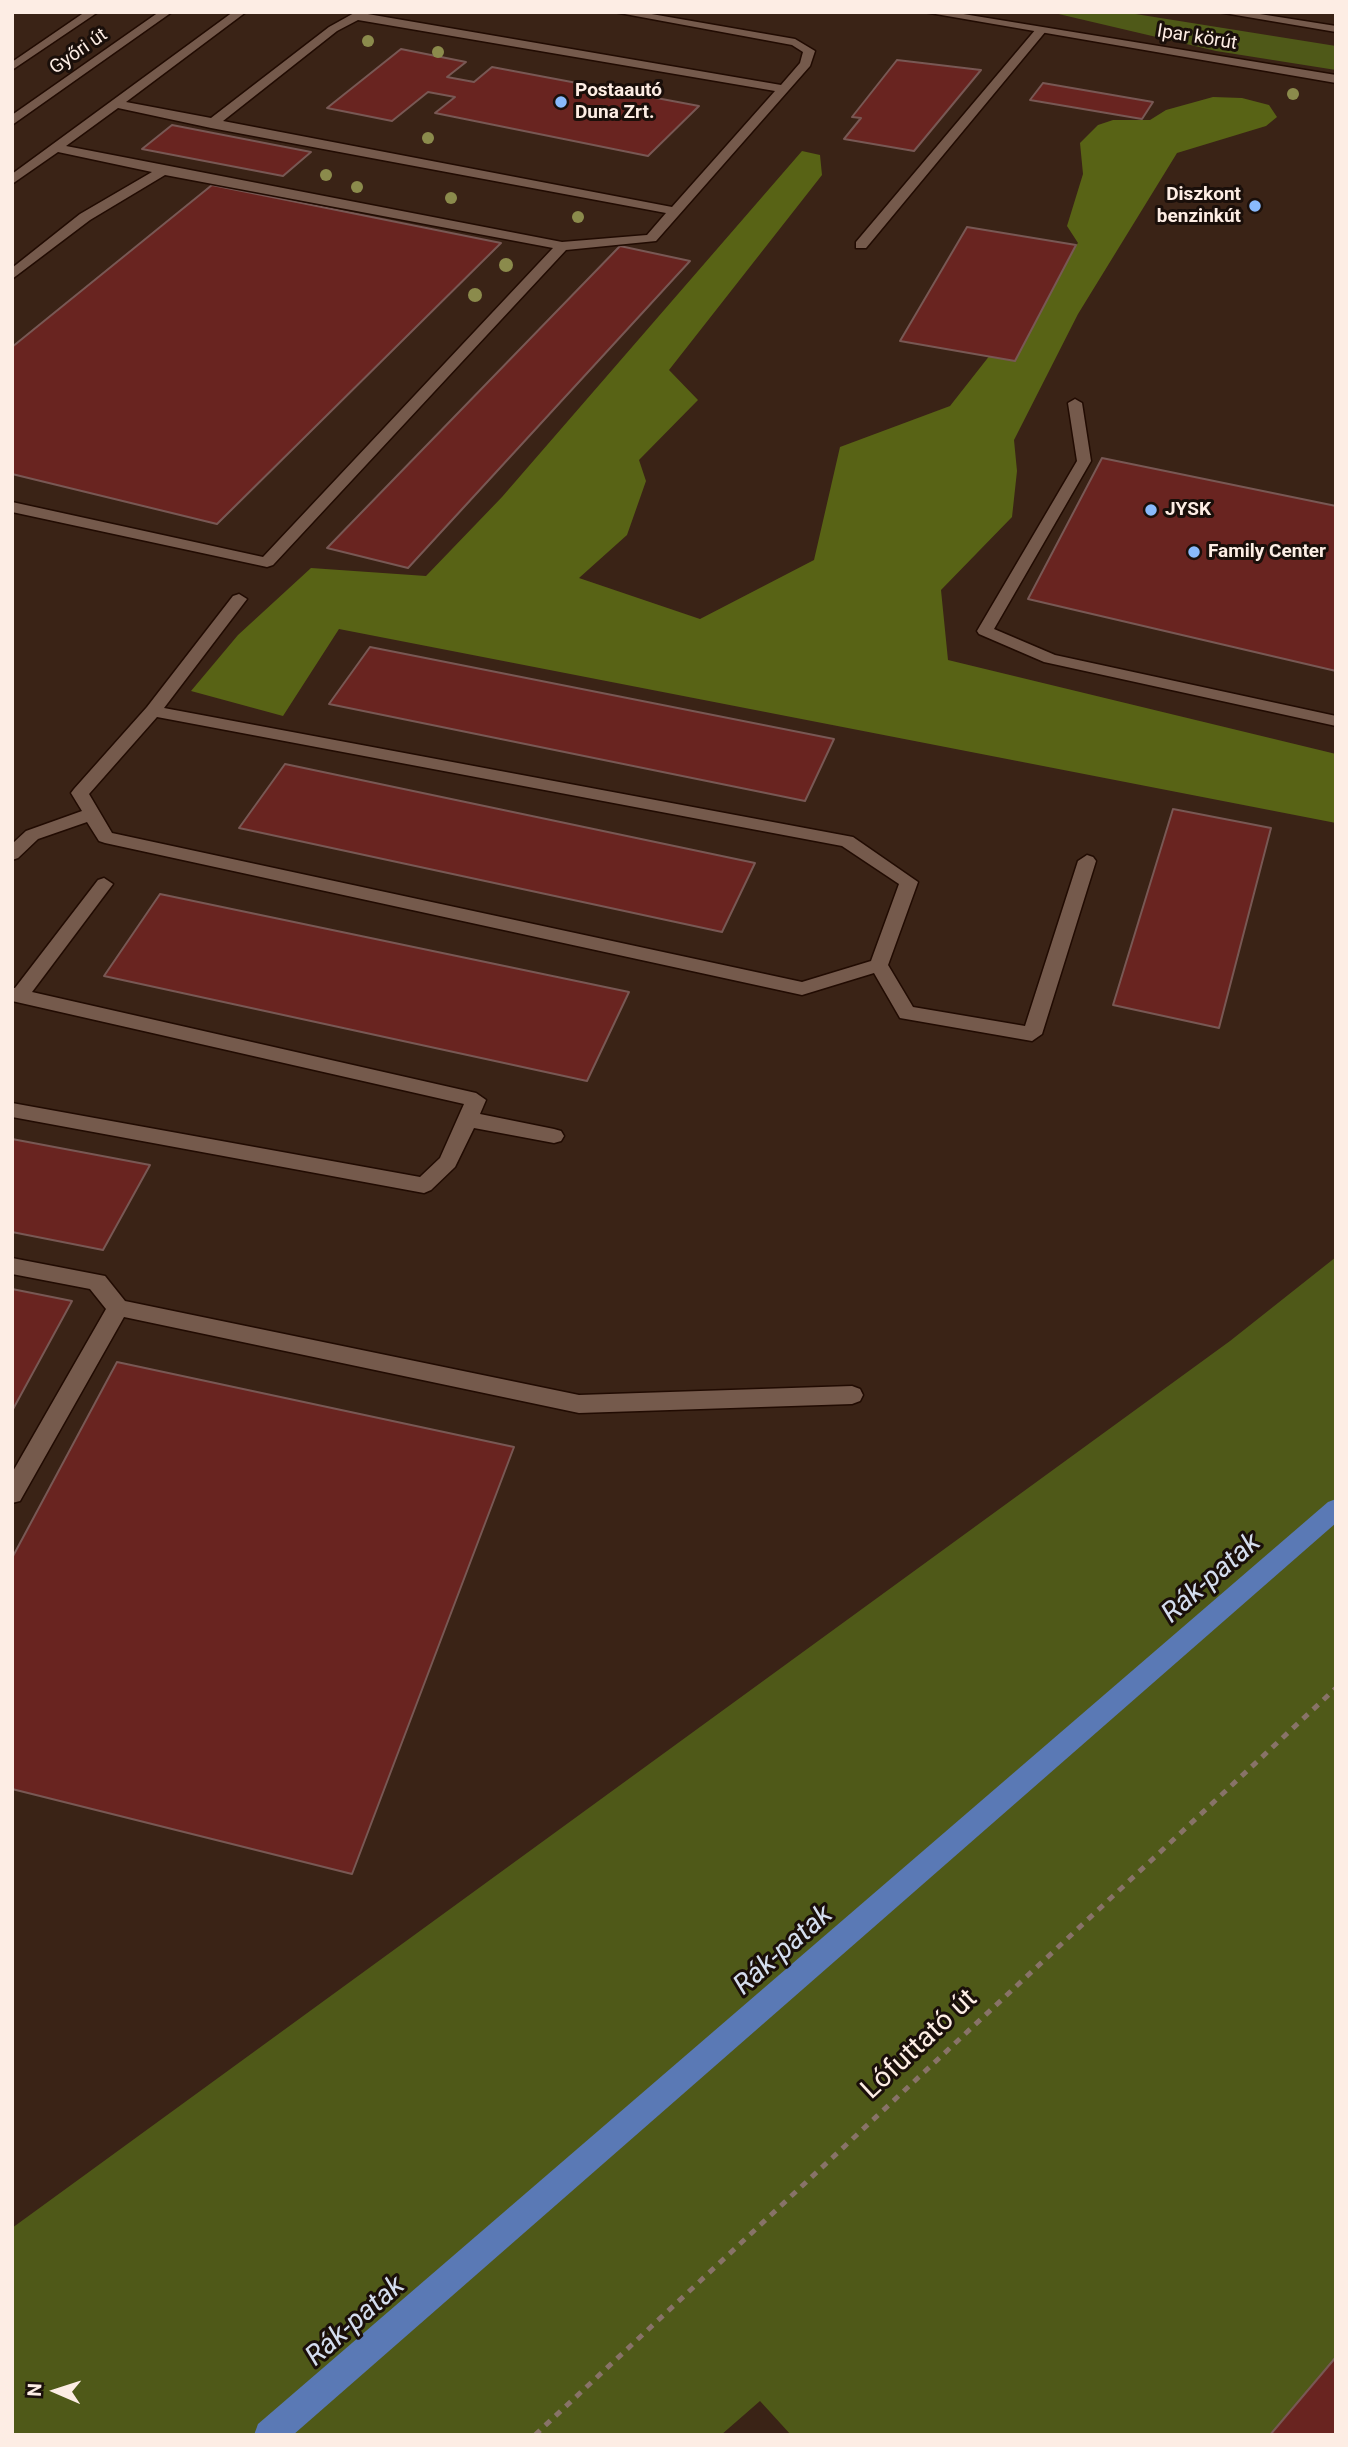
<!DOCTYPE html>
<html>
<head>
<meta charset="utf-8">
<style>
  body { margin:0 }
  #map { position:relative; width:1348px; height:2447px; overflow:hidden; background:#3a2316; font-family:Roboto,sans-serif }
  canvas { display:block }
  .frame { position:absolute; inset:0; border:14px solid #fdede4; pointer-events:none }
  .north { position:absolute; left:21px; top:2356px; width:70px; height:70px; -webkit-text-stroke:5px #1a0f0a; paint-order:stroke; rotate:273deg; font-size:19px; font-weight:700; line-height:28px; text-align:center; color:#fdede4 }
  .north::after { content:''; display:block; margin:auto; width:24px; height:32px; background:#fdede4; clip-path:polygon(50% 0,100% 100%,50% 72%,0 100%) }
</style>
</head>
<body>
<div id="map">
<canvas width="1348" height="2447"></canvas>
<div class="frame"></div>
<div class="north">N</div>
</div>
<script>
const c = document.querySelector('canvas').getContext('2d');
c.lineJoin = 'round';
function fill(path, color) { c.fillStyle = color; c.fill(path, 'evenodd'); }
const poly = rows => new Path2D(rows.map(r => 'M' + r).join(''));
function trace(path, color, width, dash) { c.strokeStyle = color; c.lineWidth = width; c.lineCap = dash ? 'butt' : 'round'; c.setLineDash(dash || []); c.stroke(path); }
function write(font, color, halo, rows, align = 'center') {
  c.font = font + ' Roboto,sans-serif'; c.lineWidth = 6; c.setLineDash([]); c.textBaseline = 'middle'; c.strokeStyle = halo; c.fillStyle = color; for (const [text, x, y, turn = 0] of rows) {
    c.save(); c.translate(x, y); c.rotate((+turn || 0) * Math.PI / 180); c.textAlign = isNaN(turn) ? turn : align; if (halo) c.strokeText(text, 0, 0); c.fillText(text, 0, 0); c.restore();
  }
}
const green = poly([
  [1050,12,1123,12,1336,46,1336,70,1216,51],
  [1336,1257,1336,2435,791,2435,760,2401,721,2435,12,2435,12,2228,1230,1341]
]);
const forest = poly([
  [1213,97,1242,98,1269,105,1277,117,1266,126,1177,153,1078,314,1014,440,1017,471,1012,517,941,590,948,660,1336,754,1336,823,339,629,283,716,191,691,238,635,311,568,426,576,502,497,802,151,820,155,822,175,669,370,698,400,639,460,646,481,627,535,579,578,700,619,814,560,840,447,950,406,1078,243,1067,226,1083,174,1080,143,1098,125,1113,120,1150,120,1166,110]
]);
const stream = poly([
  [1336,1499,1336,1523,293,2435,254,2435,258,2424,1328,1502,1336,1499]
]);
const building = poly([
  [401,49,466,62,447,77,474,82,492,67,699,106,648,156,435,113,455,97,428,92,392,121,327,108,401,49],
  [897,60,981,70,914,151,844,139,861,118,852,117,897,60],
  [1043,83,1153,102,1142,119,1030,100,1043,83],
  [172,125,311,152,283,176,142,149,172,125],
  [212,185,501,243,217,524,12,474,12,347,212,185],
  [967,227,1076,245,1015,361,900,341,967,227],
  [620,246,690,261,408,568,327,548,620,246],
  [1102,458,1336,506,1336,671,1028,599,1102,458],
  [370,647,834,739,805,801,329,704,370,647],
  [285,764,755,863,722,932,239,828,285,764],
  [1173,809,1271,828,1219,1028,1113,1005,1173,809],
  [160,894,629,992,587,1081,104,976,160,894],
  [12,1139,150,1165,103,1250,12,1232,12,1139],
  [12,1289,72,1301,12,1411,12,1289],
  [117,1362,514,1447,352,1874,12,1789,12,1558,117,1362],
  [1336,2357,1336,2435,1270,2435,1336,2357]
]);
const path = poly([
  [535,2435,1336,1688]
]);
const lane = poly([
  [233,12,246,12,126,102,211,118,329,27,356,12,781,85,800,63,803,52,792,45,614,12,640,12,795,39,815,51,810,66,656,241,566,250,273,565,267,567,12,512,12,502,263,557,553,248,165,175,90,220,12,279,12,268,80,214,152,172,58,152,12,184,12,174,233,12],
  [358,20,775,91,672,207,223,121,337,31,358,20],
  [118,108,211,128,666,213,647,235,562,242,66,146,118,108],
  [1218,12,1247,12,1336,26,1336,32,1218,12],
  [1036,29,1046,31,866,248,856,248,856,242,1036,29],
  [1075,399,1082,403,1091,461,994,629,1055,655,1336,716,1336,726,1044,662,979,634,977,631,1077,461,1068,403,1075,399],
  [239,594,247,599,164,708,853,837,918,882,888,965,913,1007,1025,1026,1078,861,1087,855,1093,857,1096,861,1042,1034,1032,1041,900,1018,874,973,802,995,105,843,99,841,87,822,38,839,18,858,12,860,12,844,26,831,82,811,71,793,74,789,147,707,233,596,239,594],
  [157,717,842,846,899,884,871,961,802,982,112,833,89,794,157,717],
  [104,878,113,884,32,992,476,1093,486,1100,480,1114,554,1129,561,1131,564,1136,561,1141,554,1143,474,1128,455,1167,431,1190,424,1193,12,1117,12,1103,420,1177,440,1158,464,1104,12,1001,12,988,15,988,98,880,104,878],
  [12,1258,105,1276,125,1301,579,1395,852,1386,860,1389,863,1395,860,1401,852,1404,579,1413,124,1317,20,1501,12,1503,12,1473,106,1309,90,1289,12,1274,12,1258]
]);
const street = poly([
  [924,12,951,12,1336,75,1336,83,924,12]
]);
const secondary = poly([
  [85,12,98,12,12,70,12,62,85,12],
  [159,12,172,12,12,125,12,115,159,12]
]);
const trees = [
  [368,41,6],
  [438,52,6],
  [1293,94,6],
  [428,138,6],
  [326,175,6],
  [357,187,6],
  [451,198,6],
  [578,217,6],
  [506,265,7],
  [475,295,7]
];
const markers = [
  [561,102,7,"#89bafc"],
  [1255,206,7,"#89bafc"],
  [1151,510,7,"#89bafc"],
  [1194,552,7,"#89bafc"]
];
const farStreetnames = [
  ["Ipar körút",1197,38,9],
  ["Győri út",79,52,-35]
];
const farPoinames = [
  ["Postaautó",575,91],
  ["Duna Zrt.",575,113],
  ["Diszkont",1241,195,"right"],
  ["benzinkút",1241,217,"right"],
  ["JYSK",1165,510],
  ["Family Center",1208,552]
];
const nearWaternames = [
  ["Rák-patak",1212,1579,-41],
  ["Rák-patak",784,1951,-41],
  ["Rák-patak",356,2322,-41]
];
const nearStreetnames = [
  ["Lófuttató út",920,2045,-43]
];
fill(green, '#4f5918');
fill(forest, '#586315');
fill(stream, '#5a79b5');
fill(building, '#692420');
trace(building, '#785854', 2);
trace(lane, '#210b02', 3);
trace(street, '#210b02', 3);
trace(secondary, '#210b02', 3);
trace(path, '#887368', 5, [7, 7]);
fill(lane, '#755a4c');
fill(street, '#755a4c');
fill(secondary, '#755a4c');
c.fillStyle = '#8b8b4c';
for (const [x, y, r] of trees) { c.beginPath(); c.arc(x, y, r, 0, 2 * Math.PI); c.fill(); }
for (const [x, y, r, color] of markers) { const dot = new Path2D(); dot.arc(x, y, r, 0, 2 * Math.PI); c.fillStyle = color; c.fill(dot); trace(dot, '#1a0f0a', 2.5); }
write('19px', '#fdede4', '#1a0f0a', farStreetnames);
write('bold 19px', '#fdede4', '#1a0f0a', farPoinames, 'left');
write('italic 28px', '#d4ddee', '#1a0f0a', nearWaternames);
write('28px', '#fdede4', '#1a0f0a', nearStreetnames);
</script>
</body>
</html>
